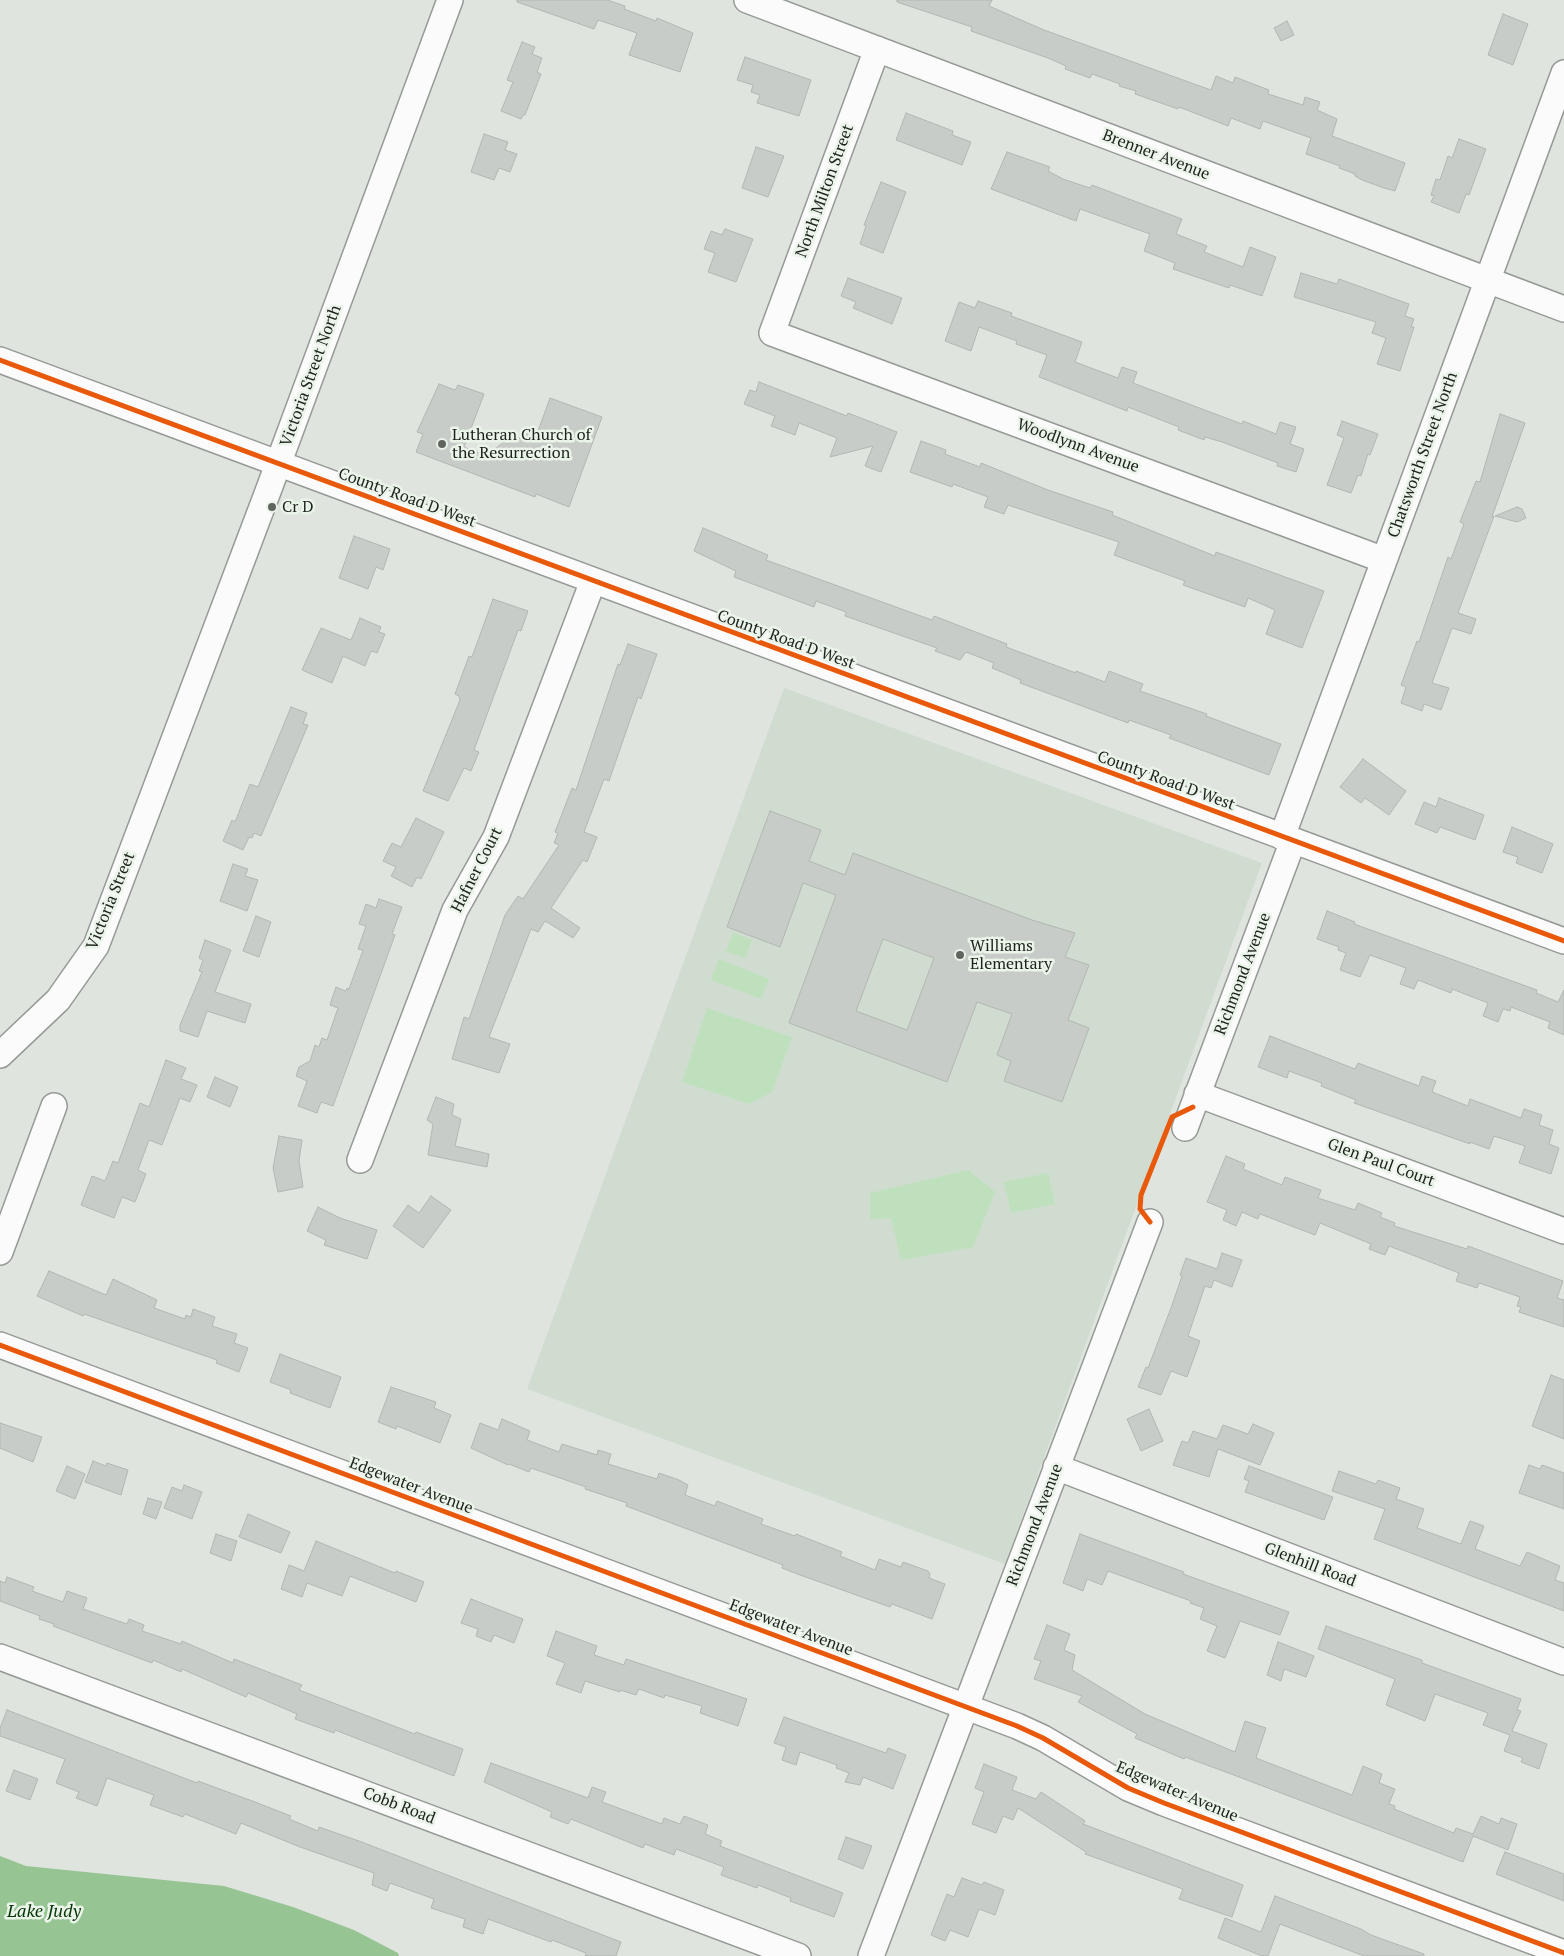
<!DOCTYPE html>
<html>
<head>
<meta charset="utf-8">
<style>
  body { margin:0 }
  canvas { display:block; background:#dfe4df }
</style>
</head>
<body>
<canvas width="1564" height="1956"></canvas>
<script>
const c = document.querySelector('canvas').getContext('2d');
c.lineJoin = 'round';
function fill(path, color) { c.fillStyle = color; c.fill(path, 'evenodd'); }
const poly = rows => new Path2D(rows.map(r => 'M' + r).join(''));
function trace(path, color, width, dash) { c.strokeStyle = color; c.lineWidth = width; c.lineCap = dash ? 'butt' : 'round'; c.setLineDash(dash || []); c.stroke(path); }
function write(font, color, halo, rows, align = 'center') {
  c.font = font + ' "PT Serif",serif'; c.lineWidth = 5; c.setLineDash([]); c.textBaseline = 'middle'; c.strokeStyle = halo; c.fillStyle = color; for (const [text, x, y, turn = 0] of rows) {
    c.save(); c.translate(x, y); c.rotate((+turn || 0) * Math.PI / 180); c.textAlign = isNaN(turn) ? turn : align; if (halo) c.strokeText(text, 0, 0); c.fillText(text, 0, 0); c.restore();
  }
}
const built = poly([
  [784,688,1262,863,1005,1564,527,1389]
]);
const green = poly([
  [733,933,752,940,745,958,726,952],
  [719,959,769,979,761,999,711,980],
  [707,1008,792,1037,772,1092,749,1104,682,1082],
  [968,1170,995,1192,973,1247,901,1260,891,1218,870,1219,870,1193],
  [1048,1173,1055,1204,1011,1213,1004,1182]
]);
const water = poly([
  [0,1856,26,1866,224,1886,293,1907,354,1930,398,1953,399,1956,0,1956]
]);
const building = poly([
  [517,0,607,0,625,6,624,9,656,21,657,18,693,33,680,72,629,55,637,33,598,20,594,29,517,2,517,0],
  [897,0,992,0,989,6,1044,30,1211,90,1216,76,1233,83,1235,77,1269,90,1268,94,1303,105,1305,97,1320,102,1317,110,1337,119,1332,136,1405,163,1395,191,1384,188,1362,180,1355,176,1355,174,1339,168,1340,166,1306,154,1311,138,1263,121,1260,129,1231,118,1228,126,1179,107,1178,109,1135,94,1136,91,1119,86,1120,84,1092,74,1090,78,1065,69,1066,66,1048,58,971,31,972,27,897,2,897,0],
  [1503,14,1528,24,1513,65,1488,55,1503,14],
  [1287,21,1294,35,1281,41,1274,28,1287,21],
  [522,42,535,47,532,54,542,58,537,72,541,74,525,115,523,115,521,119,501,111,513,82,507,80,522,42],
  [745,57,811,80,799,116,757,103,760,95,751,92,753,85,737,80,745,57],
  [906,113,953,131,952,135,971,142,962,165,896,140,906,113],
  [484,134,508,142,505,150,517,154,510,172,499,168,494,180,471,172,484,134],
  [1459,139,1486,149,1469,195,1466,194,1459,213,1431,202,1434,196,1431,195,1436,179,1440,180,1448,156,1452,158,1459,139],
  [756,147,784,156,768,197,742,188,756,147],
  [1007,152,1050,167,1048,171,1063,179,1090,188,1092,185,1182,219,1176,234,1207,246,1204,252,1243,267,1250,247,1276,257,1262,296,1230,285,1229,288,1173,269,1175,263,1144,251,1150,234,1080,209,1076,221,991,189,1007,152],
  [881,182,906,192,883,253,860,244,866,226,864,225,881,182],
  [725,229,753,239,736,282,708,272,715,253,704,249,711,231,722,235,725,229],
  [1301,273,1337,284,1339,279,1409,304,1405,316,1414,319,1411,327,1414,327,1400,371,1377,364,1386,338,1372,333,1376,322,1294,297,1301,273],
  [848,278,902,298,892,324,853,308,856,302,841,296,848,278],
  [978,301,1012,313,1011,316,1082,342,1075,362,1118,378,1122,367,1137,372,1133,383,1242,424,1243,421,1276,434,1280,422,1296,427,1290,444,1304,449,1296,472,1277,466,1278,463,1222,442,1205,437,1204,440,1178,430,1179,427,1128,407,1127,411,1039,377,1047,355,1016,344,1017,341,979,327,971,351,945,341,959,302,975,308,978,301],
  [759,382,847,416,848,413,897,432,881,472,865,466,873,446,830,457,837,438,799,423,795,435,771,426,775,416,744,404,750,390,756,392,759,382],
  [439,384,455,390,458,385,484,394,464,447,491,458,495,449,504,442,508,444,527,434,529,430,537,434,550,398,602,417,569,507,536,494,535,497,416,452,423,434,417,432,439,384],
  [1500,414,1525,423,1492,517,1494,516,1458,613,1476,619,1471,634,1452,628,1432,683,1449,688,1441,710,1424,704,1422,711,1401,703,1406,687,1401,685,1417,641,1419,642,1448,557,1451,559,1464,524,1460,522,1476,481,1480,482,1500,414],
  [1342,421,1378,434,1370,455,1368,454,1361,476,1358,475,1351,493,1327,485,1344,438,1337,435,1342,421],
  [921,441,946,450,945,454,980,467,981,463,1048,490,1113,512,1112,515,1215,556,1216,552,1324,591,1302,648,1266,634,1275,610,1248,598,1245,607,1183,585,1185,581,1114,555,1119,542,1008,505,1004,514,984,507,988,497,953,484,952,487,910,472,921,441],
  [1517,507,1522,509,1526,518,1517,522,1495,516,1517,507],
  [703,528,768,555,766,560,932,620,934,616,1007,644,1006,647,1076,673,1076,671,1105,682,1109,671,1143,684,1140,691,1207,714,1206,716,1281,744,1269,775,1169,738,1171,735,1129,720,1128,723,1020,683,1021,680,992,668,994,663,966,652,960,660,935,651,937,648,845,616,846,612,816,601,814,607,734,577,736,571,694,551,703,528],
  [354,536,390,549,383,570,376,567,368,589,339,578,354,536],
  [493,599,528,611,521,631,518,630,474,750,479,752,471,771,464,768,448,801,423,791,460,700,459,696,455,694,469,656,472,657,493,599],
  [360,618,381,627,379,632,385,634,377,653,371,651,365,666,343,656,332,683,302,670,321,628,351,640,360,618],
  [628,644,657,654,641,699,638,697,609,781,604,779,584,832,597,837,587,862,583,860,551,908,580,928,573,938,545,921,538,932,531,929,489,1037,510,1044,499,1073,452,1059,464,1017,469,1019,505,915,518,896,523,899,559,845,554,843,558,833,555,832,572,788,576,790,618,664,620,665,628,644],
  [291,707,307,713,303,724,308,725,261,836,254,833,252,838,249,837,243,850,223,841,232,820,235,822,250,784,258,787,291,707],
  [1363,759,1406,791,1389,815,1365,798,1361,803,1340,787,1363,759],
  [1439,798,1484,815,1475,840,1440,827,1437,833,1415,824,1424,802,1436,807,1439,798],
  [770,811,821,830,809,861,845,875,853,853,1032,920,1075,933,1065,957,1089,965,1068,1020,1089,1028,1062,1102,1004,1081,1011,1061,997,1055,1012,1014,977,1002,947,1082,789,1023,836,895,803,883,780,947,727,927,770,811],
  [883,939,934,958,907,1030,856,1011,883,939],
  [416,818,444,832,421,879,417,877,412,887,391,876,396,867,383,861,392,843,401,847,416,818],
  [1512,827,1553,844,1542,873,1516,863,1518,857,1503,852,1512,827],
  [233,864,248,869,245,876,258,880,247,911,220,901,233,864],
  [379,899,402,907,392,934,395,935,333,1106,321,1102,317,1113,298,1106,307,1081,296,1076,299,1067,310,1061,315,1045,319,1047,322,1038,327,1040,338,1008,330,1005,336,987,346,991,347,988,349,989,363,950,358,949,366,926,359,924,366,904,376,908,379,899],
  [1327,911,1355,922,1354,924,1537,990,1536,993,1558,1002,1564,990,1564,1035,1548,1028,1550,1022,1511,1007,1510,1011,1503,1009,1498,1022,1483,1016,1488,1003,1452,989,1451,993,1418,980,1414,989,1400,984,1406,968,1370,955,1360,977,1340,970,1346,953,1338,950,1339,947,1317,939,1327,911],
  [256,916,271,922,259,957,243,951,256,916],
  [205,940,231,950,215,992,251,1004,245,1023,207,1011,198,1037,180,1031,180,1025,202,972,199,971,203,960,199,958,205,940],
  [1270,1036,1355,1069,1358,1063,1419,1086,1422,1076,1436,1081,1432,1092,1468,1106,1470,1099,1521,1118,1524,1109,1542,1115,1539,1125,1553,1130,1549,1144,1559,1148,1551,1174,1519,1163,1525,1146,1494,1136,1489,1149,1470,1142,1470,1144,1354,1103,1356,1100,1321,1086,1322,1083,1289,1071,1287,1078,1258,1067,1270,1036],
  [166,1060,186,1068,181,1079,197,1085,190,1102,180,1098,162,1145,149,1140,138,1170,146,1174,135,1202,122,1197,114,1218,81,1205,92,1176,105,1181,113,1161,118,1163,140,1103,149,1107,166,1060],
  [215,1077,238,1087,230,1107,207,1097,215,1077],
  [436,1097,454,1104,452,1115,461,1119,455,1146,489,1154,487,1167,428,1155,433,1124,427,1120,436,1097],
  [279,1136,302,1140,299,1161,303,1187,278,1192,273,1168,279,1136],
  [1226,1156,1245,1164,1243,1169,1282,1185,1285,1177,1321,1190,1318,1198,1355,1210,1358,1203,1382,1213,1380,1217,1395,1223,1394,1226,1467,1249,1468,1246,1563,1281,1557,1298,1564,1300,1564,1327,1519,1312,1521,1307,1517,1306,1520,1297,1479,1283,1477,1288,1456,1281,1459,1273,1389,1246,1385,1255,1369,1249,1371,1244,1320,1223,1315,1235,1260,1214,1258,1219,1242,1212,1236,1226,1223,1220,1227,1210,1207,1202,1226,1156],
  [431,1196,451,1210,423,1248,393,1226,408,1205,419,1213,431,1196],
  [318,1207,340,1218,377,1230,367,1259,324,1245,326,1240,307,1231,318,1207],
  [1222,1253,1242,1260,1232,1287,1214,1280,1211,1288,1205,1286,1188,1336,1200,1341,1187,1377,1171,1371,1161,1395,1138,1387,1146,1367,1148,1368,1171,1308,1182,1276,1180,1275,1186,1258,1217,1269,1222,1253],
  [49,1271,106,1295,113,1279,157,1300,154,1308,185,1319,186,1315,191,1317,193,1309,215,1317,212,1326,237,1334,234,1343,248,1348,239,1372,216,1363,217,1360,84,1314,83,1316,37,1296,49,1271],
  [280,1354,341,1377,330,1408,290,1393,291,1390,270,1382,280,1354],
  [1551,1375,1564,1380,1564,1439,1532,1426,1551,1375],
  [391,1387,436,1402,434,1408,451,1415,440,1443,397,1426,396,1429,378,1422,391,1387],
  [1149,1409,1163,1441,1141,1451,1127,1419,1149,1409],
  [502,1419,530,1431,527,1440,559,1452,562,1444,597,1455,598,1450,611,1454,608,1464,657,1479,659,1473,679,1480,688,1485,685,1495,715,1506,717,1501,763,1519,761,1524,795,1536,796,1534,842,1552,840,1556,875,1570,879,1559,901,1567,903,1562,928,1571,930,1574,929,1578,945,1584,932,1619,892,1604,890,1607,800,1575,782,1568,783,1565,626,1506,627,1503,585,1489,586,1487,531,1468,529,1472,509,1464,508,1465,471,1448,480,1423,498,1430,502,1419],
  [0,1423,42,1437,33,1462,0,1448,0,1423],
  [1253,1424,1274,1433,1260,1465,1218,1449,1209,1477,1173,1465,1182,1441,1188,1443,1193,1431,1217,1439,1223,1425,1248,1434,1253,1424],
  [93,1461,106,1466,107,1463,128,1470,121,1495,85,1482,93,1461],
  [1529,1465,1540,1469,1542,1465,1564,1473,1564,1509,1519,1493,1529,1465],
  [67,1466,85,1474,75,1499,56,1491,67,1466],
  [1249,1466,1333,1497,1324,1520,1245,1492,1249,1481,1244,1479,1249,1466],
  [1339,1471,1376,1484,1378,1480,1400,1488,1396,1499,1424,1509,1417,1528,1461,1544,1470,1521,1484,1526,1475,1549,1520,1566,1527,1552,1560,1566,1555,1580,1564,1583,1564,1611,1374,1539,1385,1509,1332,1491,1339,1471],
  [184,1485,202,1492,192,1519,164,1508,172,1487,182,1491,184,1485],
  [148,1498,162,1502,156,1519,143,1514,148,1498],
  [248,1514,290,1532,281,1553,239,1537,248,1514],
  [216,1534,237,1541,231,1561,210,1553,216,1534],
  [1080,1534,1184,1572,1183,1574,1289,1612,1280,1635,1240,1621,1225,1658,1207,1651,1217,1626,1200,1619,1204,1608,1190,1603,1191,1601,1108,1571,1102,1585,1087,1579,1083,1591,1063,1583,1080,1534],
  [316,1541,395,1573,396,1571,424,1582,416,1602,350,1576,342,1596,307,1583,302,1597,281,1589,289,1565,304,1571,316,1541],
  [7,1577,34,1587,32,1591,63,1602,67,1591,87,1598,83,1609,127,1624,129,1619,144,1625,142,1631,181,1644,182,1641,233,1663,234,1659,302,1685,299,1690,344,1707,415,1734,416,1732,463,1749,454,1776,335,1730,334,1733,295,1719,297,1714,248,1693,246,1697,182,1669,181,1672,153,1660,152,1663,53,1626,54,1624,39,1619,40,1616,0,1601,0,1581,5,1583,7,1577],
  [471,1599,523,1619,514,1643,494,1635,491,1642,476,1636,478,1629,461,1623,471,1599],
  [1047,1625,1070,1634,1064,1650,1075,1655,1072,1670,1145,1714,1235,1752,1245,1721,1266,1728,1256,1758,1352,1795,1363,1766,1382,1774,1379,1783,1395,1789,1389,1804,1395,1806,1394,1809,1454,1833,1456,1828,1473,1834,1481,1816,1499,1824,1501,1818,1517,1824,1508,1850,1473,1836,1463,1862,1231,1774,1185,1757,1184,1759,1135,1738,1137,1734,1078,1702,1082,1696,1034,1679,1041,1661,1034,1659,1047,1625],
  [1326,1626,1422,1660,1422,1663,1521,1699,1517,1710,1521,1711,1512,1731,1547,1744,1539,1769,1521,1762,1523,1758,1504,1751,1510,1735,1483,1725,1488,1713,1435,1694,1425,1721,1386,1705,1395,1679,1318,1649,1326,1626],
  [556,1631,597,1646,594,1655,624,1665,626,1659,747,1699,738,1726,700,1713,702,1706,665,1695,664,1698,639,1689,636,1695,620,1690,620,1692,585,1681,581,1693,556,1684,565,1663,547,1656,556,1631],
  [1278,1642,1314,1656,1306,1677,1284,1669,1281,1681,1267,1675,1278,1642],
  [7,1710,197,1783,198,1781,255,1802,291,1816,289,1819,318,1831,319,1827,359,1841,621,1942,616,1956,585,1956,586,1953,552,1940,551,1942,488,1919,483,1934,463,1927,465,1919,431,1908,434,1899,390,1883,387,1891,372,1885,374,1873,300,1847,241,1823,236,1834,185,1814,183,1817,150,1805,154,1795,107,1778,97,1806,76,1798,79,1792,56,1783,65,1759,0,1736,0,1728,7,1710],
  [784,1717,886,1753,888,1748,906,1755,893,1789,863,1777,860,1785,845,1782,849,1773,836,1768,837,1765,800,1752,796,1765,782,1760,786,1747,774,1743,784,1717],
  [491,1763,588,1798,592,1787,606,1792,602,1802,662,1824,664,1818,680,1824,684,1816,708,1825,705,1834,722,1841,720,1846,843,1893,834,1917,790,1901,791,1898,758,1885,757,1888,721,1875,724,1867,676,1849,674,1855,645,1844,643,1848,571,1819,568,1824,550,1817,552,1812,484,1782,491,1763],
  [984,1764,1017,1777,1012,1790,1036,1799,1041,1792,1085,1821,1083,1824,1243,1885,1232,1917,1179,1899,1183,1889,1085,1854,1086,1852,1018,1808,1013,1820,1003,1816,996,1833,972,1824,984,1792,975,1788,984,1764],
  [14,1770,38,1779,30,1800,6,1791,14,1770],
  [846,1837,872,1846,863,1869,838,1859,846,1837],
  [1505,1852,1564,1874,1564,1901,1496,1874,1505,1852],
  [962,1878,982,1885,984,1882,1004,1890,995,1915,979,1909,968,1937,950,1930,945,1941,931,1935,947,1894,954,1897,962,1878],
  [1275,1896,1361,1929,1371,1935,1424,1954,1424,1956,1364,1956,1280,1924,1268,1956,1262,1956,1218,1938,1225,1918,1261,1932,1275,1896]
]);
const minor = poly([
  [747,0,1564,309],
  [877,49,772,333,1384,560],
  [0,360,1564,941],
  [1282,837,1564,73],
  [0,1055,58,1000,96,946,270,486,450,0],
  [1197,1094,1564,1231],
  [1185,1128,1293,841],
  [360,1160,455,910,496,837,593,581],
  [0,1252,54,1106],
  [0,1345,1017,1726,1043,1738,1128,1788,1164,1803,1564,1953],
  [1056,1467,1564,1662],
  [0,1657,798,1956],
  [871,1956,1150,1222]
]);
const cycleway = poly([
  [0,360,1564,941],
  [1150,1222,1140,1209,1141,1195,1172,1117,1193,1107],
  [0,1345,1017,1726,1043,1738,1128,1788,1164,1803,1564,1953]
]);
const markers = [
  [442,444,5,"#616560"],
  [272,507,5,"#616560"],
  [960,955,5,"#616560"]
];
const streetNames = [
  ["Brenner Avenue",1156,155,21],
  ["North Milton Street",825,191,-70],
  ["Victoria Street North",311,376,-70],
  ["Woodlynn Avenue",1078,446,20],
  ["Chatsworth Street North",1423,455,-70],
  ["County Road D West",407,498,20],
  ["County Road D West",786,640,20],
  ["County Road D West",1166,781,20],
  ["Hafner Court",477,870,-63],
  ["Victoria Street",111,901,-68],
  ["Richmond Avenue",1243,974,-69],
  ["Glen Paul Court",1381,1163,20],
  ["Edgewater Avenue",411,1486,21],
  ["Richmond Avenue",1035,1525,-69],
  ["Glenhill Road",1310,1565,21],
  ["Edgewater Avenue",791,1628,21],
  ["Edgewater Avenue",1177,1792,23],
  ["Cobb Road",399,1806,21]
];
const poiNames = [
  ["Lutheran Church of",452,435],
  ["the Resurrection",452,453],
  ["Cr D",282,507],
  ["Williams",970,946],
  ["Elementary",970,964]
];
const waterNames = [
  ["Lake Judy",44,1912]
];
fill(built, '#d1dcd1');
fill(green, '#bfe0bd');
fill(water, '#96c593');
fill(building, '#c8ccc8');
trace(building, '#b3b7b2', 1);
trace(minor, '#969a96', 28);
trace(minor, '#fafbfa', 25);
trace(cycleway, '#e8590c', 5);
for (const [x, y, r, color] of markers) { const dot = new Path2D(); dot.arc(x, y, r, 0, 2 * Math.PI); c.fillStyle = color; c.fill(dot); trace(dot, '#eaf4e9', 2); }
write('16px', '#1d201c', '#eaf4e9', streetNames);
write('16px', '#1d201c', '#eaf4e9', poiNames, 'left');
write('italic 18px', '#063607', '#eaf4e9', waterNames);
</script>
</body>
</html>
